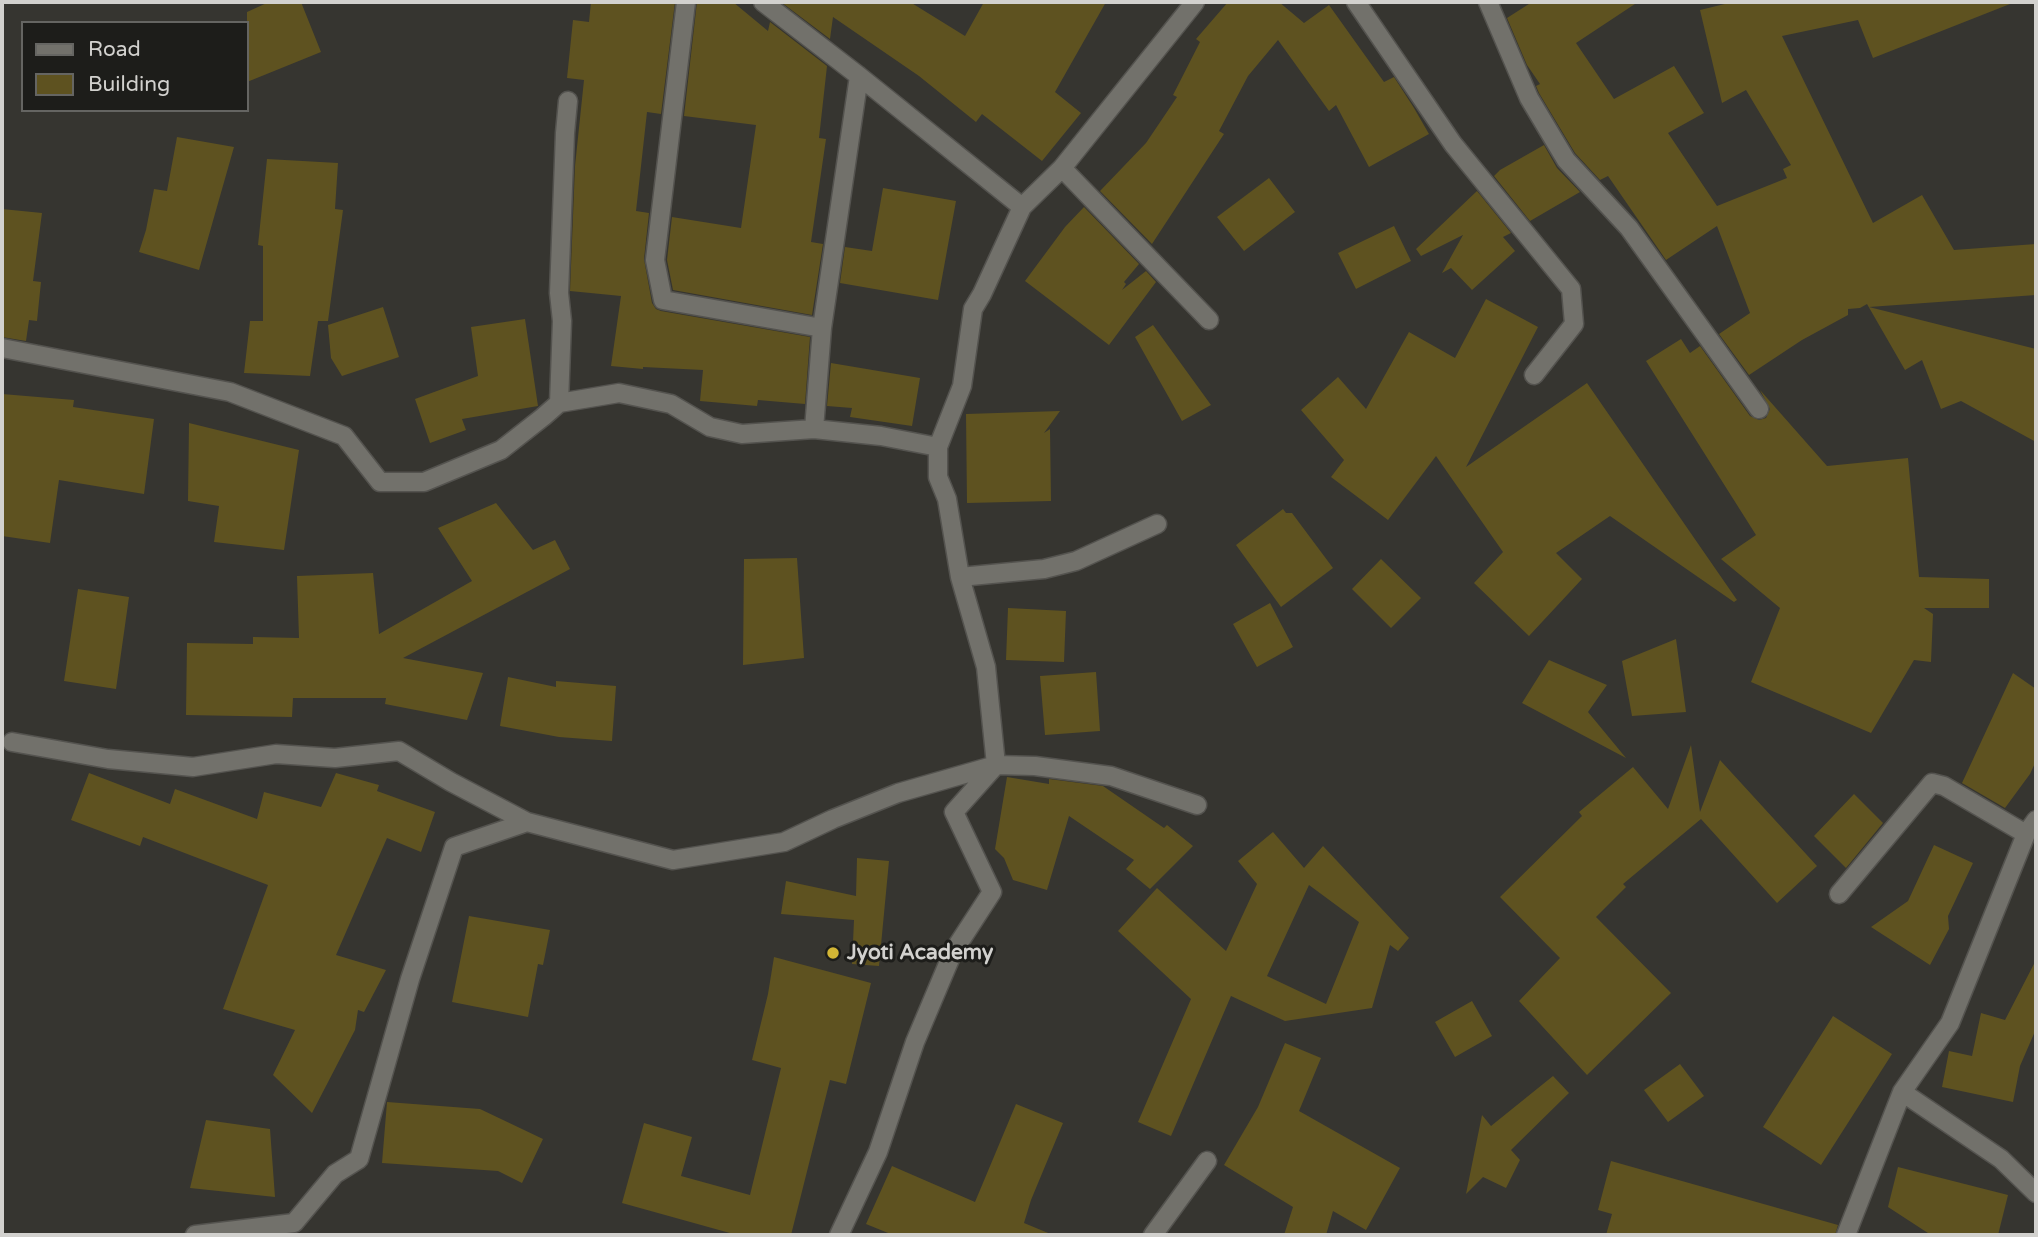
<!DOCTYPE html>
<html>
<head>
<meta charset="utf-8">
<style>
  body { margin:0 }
  #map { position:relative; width:2038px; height:1237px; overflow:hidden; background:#363530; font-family:"Varela Round",sans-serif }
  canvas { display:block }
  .frame { position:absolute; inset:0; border:4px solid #d2d1ce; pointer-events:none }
  .legend { position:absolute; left:21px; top:21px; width:228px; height:91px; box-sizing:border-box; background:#1d1d1a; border:2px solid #656562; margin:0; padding:9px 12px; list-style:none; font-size:21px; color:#d2d1ce }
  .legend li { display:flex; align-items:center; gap:14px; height:35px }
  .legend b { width:35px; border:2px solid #656562 }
</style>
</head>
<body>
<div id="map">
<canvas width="2038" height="1237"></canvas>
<div class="frame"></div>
<ul class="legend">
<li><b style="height:9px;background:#72716b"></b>Road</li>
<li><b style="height:19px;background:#5e5220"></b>Building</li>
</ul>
</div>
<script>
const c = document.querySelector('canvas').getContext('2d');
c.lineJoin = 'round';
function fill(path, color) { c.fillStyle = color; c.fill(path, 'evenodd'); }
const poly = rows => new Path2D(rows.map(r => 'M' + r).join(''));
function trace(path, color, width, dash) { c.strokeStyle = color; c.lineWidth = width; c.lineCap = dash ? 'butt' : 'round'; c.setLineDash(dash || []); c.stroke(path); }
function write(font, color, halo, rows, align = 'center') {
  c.font = font + ' "Varela Round",sans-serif'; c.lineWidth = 6; c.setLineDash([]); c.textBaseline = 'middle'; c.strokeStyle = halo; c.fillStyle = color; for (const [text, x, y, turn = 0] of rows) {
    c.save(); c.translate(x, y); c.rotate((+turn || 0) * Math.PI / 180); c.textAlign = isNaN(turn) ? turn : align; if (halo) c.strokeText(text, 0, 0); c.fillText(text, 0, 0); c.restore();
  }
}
const building = poly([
  [269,2,301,2,321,52,247,82,247,12],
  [591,2,675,2,661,114,647,112,636,211,649,213,644,259,652,303,656,309,661,311,810,337,805,404,758,400,757,406,700,401,703,370,643,367,643,369,611,366,621,296,570,291,575,166,584,80,567,78,573,20,589,22],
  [697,2,733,2,768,31,770,22,827,66,819,138,826,139,811,242,823,244,812,315,673,290,667,260,672,217,741,228,756,125,684,116],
  [781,2,910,2,965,36,984,2,1106,2,1055,92,1081,113,1042,161,982,114,976,122,919,76,833,17,830,39],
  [1228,2,1279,2,1304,23,1329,5,1384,82,1394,77,1414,108,1429,134,1369,167,1336,105,1329,111,1278,40,1248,76,1219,131,1224,134,1152,244,1100,191,1146,143,1177,97,1173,95,1200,42,1196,39],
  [1532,2,1638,2,1576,43,1614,99,1674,66,1704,113,1668,133,1717,206,1787,178,1783,169,1791,165,1746,90,1722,103,1700,10,1733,2,2009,2,2010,4,1873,58,1858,20,1782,36,1873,223,1922,195,1954,250,2036,244,2036,295,1869,307,2036,349,2036,442,1961,401,1941,409,1922,360,1905,370,1867,304,1860,308,1848,309,1848,315,1802,340,1749,375,1719,334,1750,313,1717,226,1666,260,1608,176,1600,180,1575,153,1539,93,1536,86,1540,84,1527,65,1507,18],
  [177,137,234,147,199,270,139,252,146,230,154,189,167,191],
  [1544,145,1557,168,1580,192,1530,221,1494,176,1500,170],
  [267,159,338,163,335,209,343,210,328,321,318,321,310,376,244,373,250,321,263,321,263,246,258,245],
  [1269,178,1295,212,1244,251,1217,217],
  [883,188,956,201,938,300,840,283,845,247,872,251],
  [1477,191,1511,233,1503,237,1515,251,1472,290,1451,268,1442,273,1463,235,1421,256,1416,249],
  [1084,207,1139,264,1124,282,1126,284,1122,290,1146,271,1156,282,1109,345,1025,281,1065,227],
  [2,209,42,213,33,281,41,282,37,321,29,320,26,341,2,337],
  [1394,226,1411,261,1356,289,1338,253],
  [1486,299,1538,327,1466,467,1587,383,1737,600,1734,602,1610,516,1556,553,1582,579,1529,636,1474,583,1503,552,1436,456,1388,520,1331,477,1344,460,1301,410,1338,377,1366,409,1409,332,1455,358],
  [383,307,399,357,342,376,331,358,328,325],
  [525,319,538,406,462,419,466,430,430,443,415,399,478,376,471,327],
  [1153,325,1211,405,1182,421,1135,337],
  [1681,339,1690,353,1700,346,1750,416,1759,420,1766,418,1770,409,1760,390,1827,466,1908,458,1919,577,1989,579,1989,608,1924,608,1933,614,1931,662,1914,660,1871,733,1751,682,1780,608,1721,559,1756,535,1646,361],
  [831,363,920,378,912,426,850,417,852,408,827,406],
  [2,394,74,400,73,407,154,419,144,494,59,480,50,543,2,536],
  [1060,411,1044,433,1050,429,1051,501,967,503,966,414],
  [189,423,299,450,284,550,214,542,219,506,188,501],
  [496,503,533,550,555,540,570,569,403,658,483,673,467,720,385,704,386,698,293,698,292,717,186,715,187,643,253,644,253,637,299,638,297,576,373,573,379,634,472,581,438,528],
  [1283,509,1286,513,1292,513,1333,568,1281,607,1236,545],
  [797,558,804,658,743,665,744,559],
  [1381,559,1421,598,1391,628,1352,589],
  [78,589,129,597,116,689,64,681],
  [1270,603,1293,647,1257,667,1233,624],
  [1008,608,1066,611,1064,662,1006,660],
  [1676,639,1686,712,1632,716,1622,661],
  [1549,660,1607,685,1588,712,1626,758,1522,703],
  [1096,672,1100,731,1045,735,1040,676],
  [2013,673,2036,689,2036,761,2030,774,2005,808,1962,783],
  [508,677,556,687,556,681,616,686,612,741,559,737,500,726],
  [1691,745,1700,812,1720,760,1817,866,1777,903,1701,819,1623,884,1626,887,1596,917,1671,993,1587,1075,1519,1001,1560,958,1500,897,1582,816,1579,812,1633,767,1668,809],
  [89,773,170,804,175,789,257,819,264,792,321,807,336,773,379,785,377,791,435,812,421,852,387,838,336,955,386,970,364,1012,358,1010,355,1030,312,1113,273,1075,295,1030,223,1009,268,885,143,837,140,846,71,820],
  [1007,777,1049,784,1049,779,1103,786,1164,828,1167,825,1193,846,1150,889,1126,869,1134,860,1069,816,1047,890,1013,880,1004,858,995,849],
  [1854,794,1883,823,1846,868,1814,836],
  [1273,832,1304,868,1323,846,1409,938,1398,951,1390,945,1372,1008,1285,1021,1231,996,1171,1136,1138,1122,1191,999,1118,931,1157,888,1226,951,1257,884,1238,861],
  [1309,885,1359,922,1326,1004,1267,976],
  [1934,845,1973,863,1948,916,1949,929,1930,965,1871,927,1908,901],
  [857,858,889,861,879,966,852,964,854,920,781,914,786,881,856,896],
  [469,916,550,930,543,965,538,964,528,1017,452,1002],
  [774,957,871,983,846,1084,830,1080,791,1235,737,1235,622,1203,644,1123,692,1137,681,1176,750,1195,781,1068,752,1060,768,994],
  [2036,960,2036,1029,2020,1066,2013,1102,1942,1087,1949,1051,1972,1056,1981,1013,2005,1020],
  [1472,1001,1492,1036,1455,1057,1435,1022],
  [1833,1016,1892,1054,1821,1165,1763,1127],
  [1285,1043,1321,1058,1299,1111,1400,1168,1366,1230,1333,1211,1326,1235,1284,1235,1293,1207,1224,1165,1258,1107],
  [1680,1064,1704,1096,1668,1122,1644,1090],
  [1553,1076,1569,1093,1511,1150,1520,1160,1506,1188,1483,1177,1466,1194,1482,1115,1491,1126],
  [387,1102,480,1109,543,1139,522,1183,498,1171,382,1163],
  [1016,1104,1063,1123,1031,1200,1024,1223,1053,1235,893,1235,866,1224,892,1166,975,1202],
  [206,1120,270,1129,275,1197,190,1188],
  [1611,1161,1838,1225,1835,1235,1606,1235,1612,1214,1598,1210],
  [1898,1167,2008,1195,1998,1235,1931,1235,1888,1207]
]);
const minor = poly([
  [686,2,655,260,663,300,822,328,859,76],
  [763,2,859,76,1022,207],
  [1356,2,1453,144,1571,289,1574,324,1534,375],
  [1488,2,1529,98,1566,160,1629,228,1759,409],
  [1062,168,1209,320],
  [822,328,814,429,881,436,938,447],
  [2,348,230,392,344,436,380,482,424,482,501,450,543,417,559,403,619,393,671,404,710,427,742,434,814,429],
  [559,403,562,321,559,293,565,133,568,101],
  [960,577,1044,569,1076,561,1157,524],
  [12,742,108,759,193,767,276,754,335,758,399,751,451,782,527,822],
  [1839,894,1932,783,1944,786,2026,834],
  [1902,1092,2001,1159,2036,1193],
  [195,1235,294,1223,335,1174,359,1159,410,979,454,847,527,822,673,860,784,842,833,819,898,793,996,765,1035,766,1111,776,1197,805],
  [839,1235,878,1152,915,1042,953,952,992,892,954,812,996,765,986,667,960,577,947,499,938,477,938,447,962,386,973,309,982,294,1022,207,1062,168,1195,2],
  [1153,1235,1207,1161],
  [1846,1235,1902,1092,1950,1023,2026,834,2036,820]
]);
const markers = [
  [833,953,7,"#d3b635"]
];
const poiNames = [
  ["Jyoti Academy",847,953]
];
fill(building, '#5e5220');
trace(minor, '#54534f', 21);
trace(minor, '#72716b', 18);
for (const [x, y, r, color] of markers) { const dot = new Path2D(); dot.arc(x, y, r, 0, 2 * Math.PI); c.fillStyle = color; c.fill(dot); trace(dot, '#1d1d1a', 2.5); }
write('bold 21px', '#d2d1ce', '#1d1d1a', poiNames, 'left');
</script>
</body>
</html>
